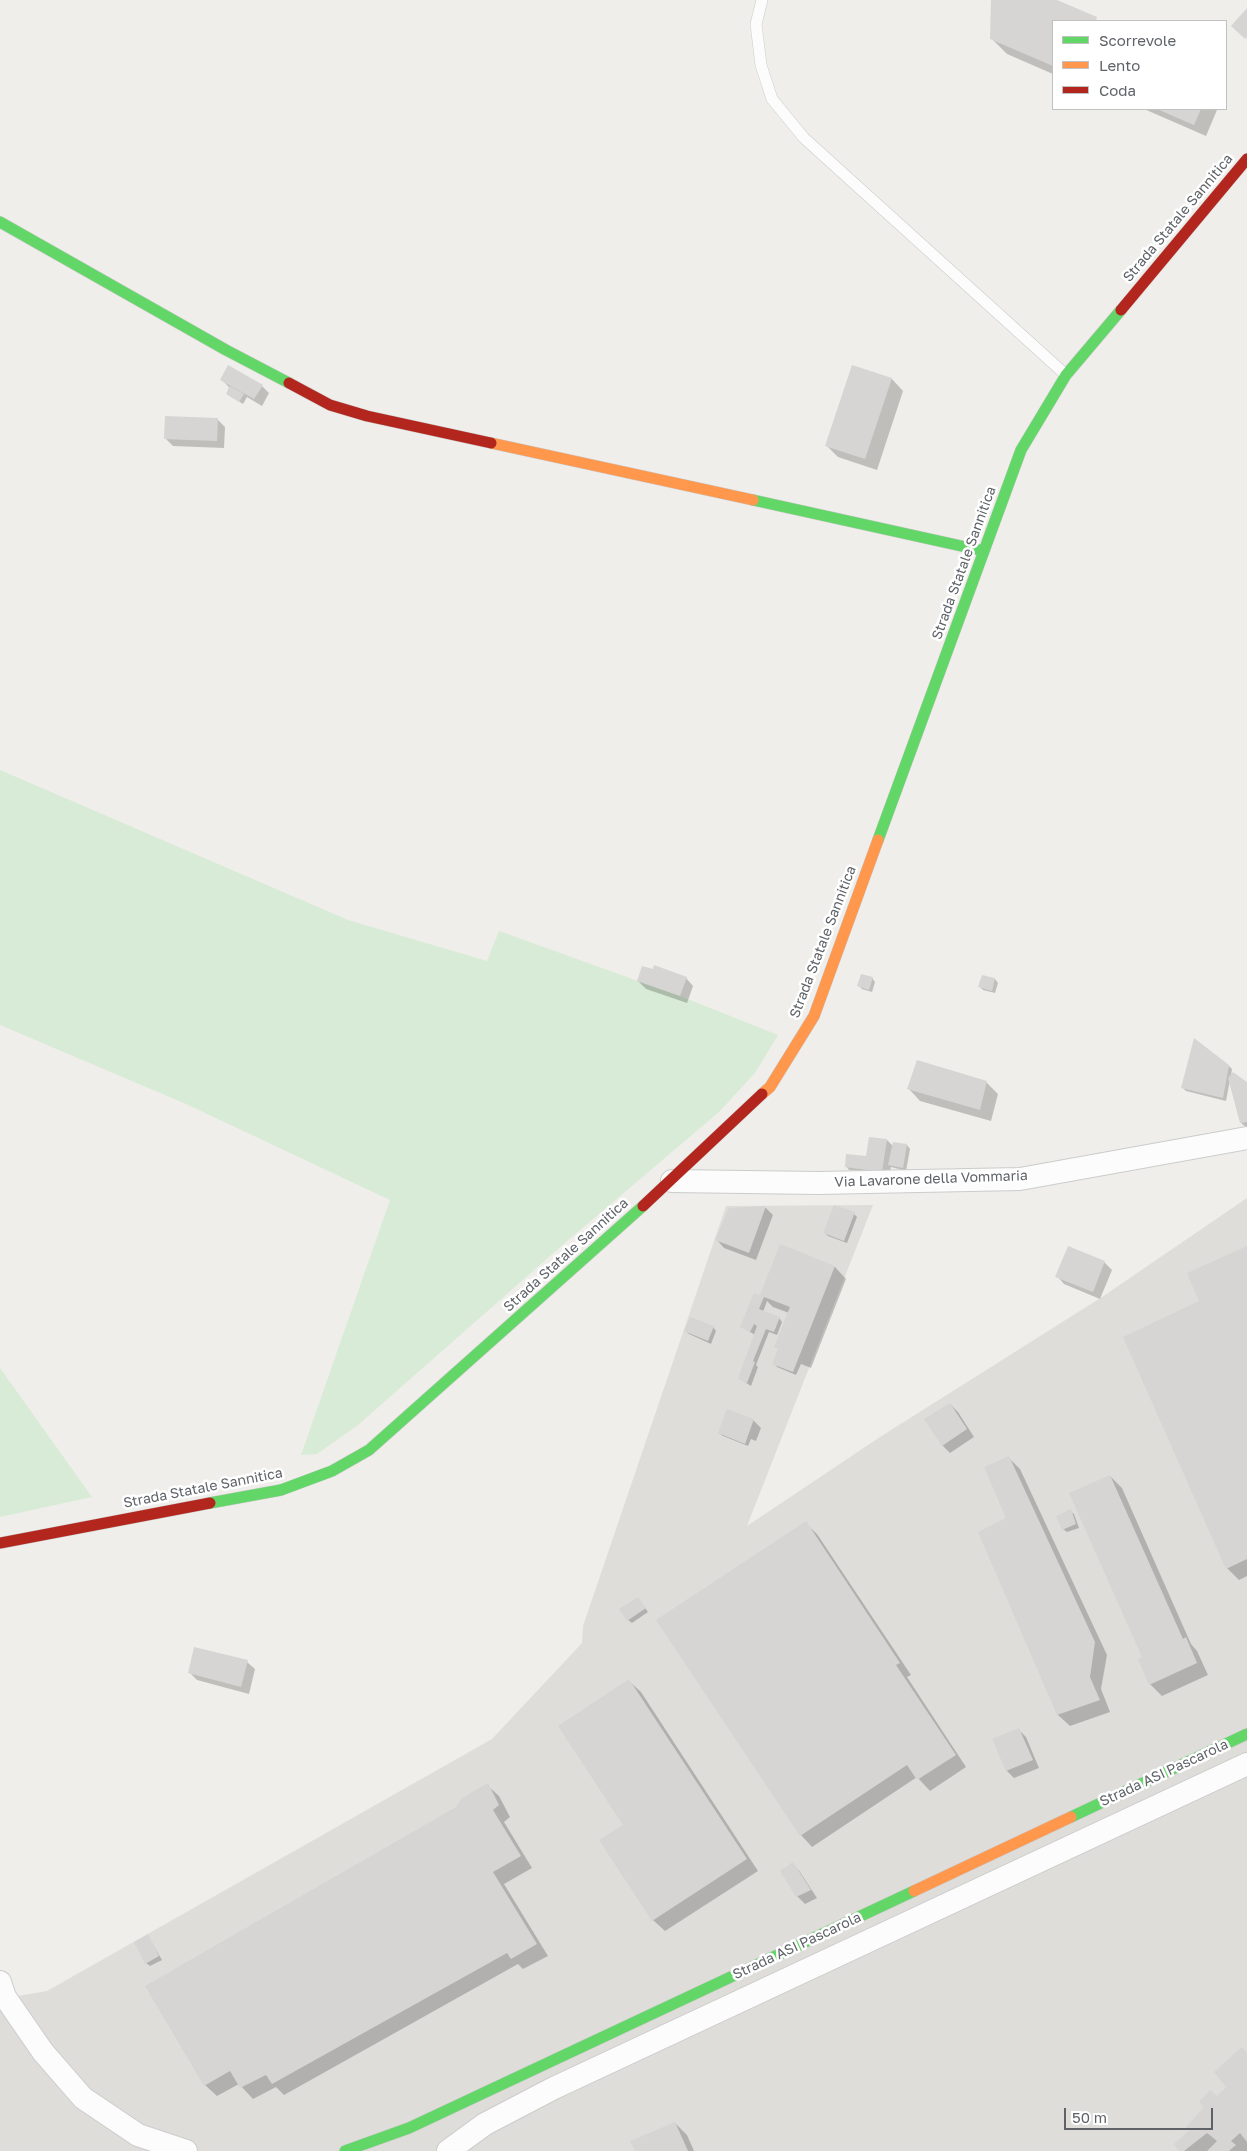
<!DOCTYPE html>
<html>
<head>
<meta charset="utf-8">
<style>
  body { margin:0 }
  #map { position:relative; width:1247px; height:2151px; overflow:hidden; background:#efeeea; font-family:"Golos Text",sans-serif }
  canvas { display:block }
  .legend { position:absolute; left:1052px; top:20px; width:175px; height:90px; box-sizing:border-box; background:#fff; border:1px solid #bfc1c3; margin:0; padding:6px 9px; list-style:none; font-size:15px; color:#5f6368 }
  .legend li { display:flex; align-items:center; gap:10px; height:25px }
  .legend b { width:25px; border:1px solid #bfc1c3 }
  .scale { position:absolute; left:1064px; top:2108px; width:149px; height:22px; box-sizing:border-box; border:2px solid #5f6368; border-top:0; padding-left:6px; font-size:15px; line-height:18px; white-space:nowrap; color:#5f6368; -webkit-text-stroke:4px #fff; paint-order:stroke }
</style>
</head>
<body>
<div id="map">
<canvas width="1247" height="2151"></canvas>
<ul class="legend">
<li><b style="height:6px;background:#63d668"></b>Scorrevole</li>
<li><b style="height:6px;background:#ff974d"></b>Lento</li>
<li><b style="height:6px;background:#b3261e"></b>Coda</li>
</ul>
<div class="scale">50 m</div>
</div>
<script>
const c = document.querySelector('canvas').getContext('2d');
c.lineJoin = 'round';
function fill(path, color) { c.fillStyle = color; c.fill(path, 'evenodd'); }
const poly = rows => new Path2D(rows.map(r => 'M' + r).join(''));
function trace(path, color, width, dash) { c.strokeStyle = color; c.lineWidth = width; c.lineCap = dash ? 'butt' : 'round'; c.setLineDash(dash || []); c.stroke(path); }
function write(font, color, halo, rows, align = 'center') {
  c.font = font + ' "Golos Text",sans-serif'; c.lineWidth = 5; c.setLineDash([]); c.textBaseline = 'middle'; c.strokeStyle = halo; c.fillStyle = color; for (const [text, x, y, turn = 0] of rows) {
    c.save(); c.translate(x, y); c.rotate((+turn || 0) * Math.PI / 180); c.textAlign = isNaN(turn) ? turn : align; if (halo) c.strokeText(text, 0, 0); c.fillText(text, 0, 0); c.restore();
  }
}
const industrial = poly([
  [1247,1198,1247,2151,0,2151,0,1999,47,1991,492,1739,582,1643,583,1626,726,1206,873,1205,747,1526,880,1437,1102,1297]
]);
const green = poly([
  [0,770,348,920,487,961,499,931,680,996,778,1035,755,1073,719,1112,566,1242,358,1425,317,1454,301,1455,390,1200,186,1104,0,1025],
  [0,1368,92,1497,0,1517]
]);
const shadow = poly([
  [992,0,1054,0,1099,21,1053,21,1053,74,1007,54,991,38],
  [1144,109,1216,109,1217,110,1206,136],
  [853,366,892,379,903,391,877,470,838,457,826,445],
  [222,380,262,386,269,393,262,406,247,397,243,404,227,394,229,387],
  [217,419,225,427,224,448,173,446,165,438],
  [983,976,995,979,998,983,995,993,983,990,980,987],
  [686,978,693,986,687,1003,646,989,638,981],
  [872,978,875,982,872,992,862,989,859,986],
  [918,1061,987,1083,998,1094,991,1121,920,1101,909,1089],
  [1229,1066,1232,1069,1231,1077,1247,1084,1247,1128,1241,1123,1230,1080,1226,1101,1186,1091,1183,1088],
  [887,1140,893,1146,907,1145,910,1149,906,1171,891,1167,889,1179,869,1171,849,1170,846,1166,865,1157],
  [766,1208,773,1215,756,1260,724,1248,717,1240,730,1209],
  [854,1214,857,1217,847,1243,828,1236,825,1233],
  [781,1245,835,1267,846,1279,811,1368,801,1364,796,1375,777,1367,774,1363,789,1313,773,1307,767,1301,763,1312,779,1318,782,1322,777,1335,769,1332,756,1365,758,1367,751,1386,740,1379,755,1335,742,1327,760,1297],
  [1247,1247,1247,1576,1239,1580,1227,1568,1200,1301],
  [1068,1248,1104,1262,1112,1270,1100,1299,1064,1284,1057,1276],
  [713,1327,716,1331,711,1344,689,1334,686,1331],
  [950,1404,958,1412,974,1437,950,1453,942,1445],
  [728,1411,753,1420,761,1428,756,1441,751,1439,748,1446,723,1436,719,1433],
  [1008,1457,1020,1469,1107,1655,1101,1689,1110,1712,1070,1726,1058,1715,980,1533,1008,1519],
  [1110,1476,1122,1488,1191,1644,1197,1651,1208,1675,1162,1696,1150,1684,1143,1657],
  [1070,1511,1074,1514,1079,1528,1067,1532,1063,1529],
  [805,1523,817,1534,911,1675,907,1677,966,1767,930,1791,917,1777,812,1847,801,1835],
  [641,1602,648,1612,632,1623,628,1620],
  [247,1662,255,1669,249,1694,197,1680,189,1672],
  [629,1681,641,1692,758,1871,665,1931,653,1920,624,1825],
  [1018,1729,1026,1737,1039,1768,1014,1778,1007,1771,994,1740],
  [487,1785,499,1796,510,1817,504,1822,532,1868,504,1884,548,1956,523,1969,518,1964,284,2095,276,2087,253,2099,239,2084,217,2096,205,2085],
  [793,1864,800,1872,817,1898,805,1904,797,1896],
  [148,1936,162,1960,150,1966,146,1963],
  [1247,2053,1247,2151,1181,2151,1191,2131,1227,2088],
  [675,2123,687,2135,694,2151,636,2151]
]);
const building = poly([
  [991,0,1057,0,1097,17,1096,21,1053,21,1053,66,990,39],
  [1247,8,1247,37,1245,39,1231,26],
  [1157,109,1201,109,1194,125],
  [228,365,263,385,254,399,220,380],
  [852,365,892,378,865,459,825,446],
  [230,386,244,394,239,402,226,394],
  [165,416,218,418,217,441,164,439],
  [654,965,687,977,680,996,637,981,642,966,653,969],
  [861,974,873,977,869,990,857,986],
  [982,975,995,978,992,991,978,987],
  [1194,1038,1229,1065,1223,1098,1181,1088],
  [917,1060,987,1081,980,1110,907,1089],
  [1233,1072,1247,1082,1247,1122,1240,1123,1228,1078],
  [869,1137,887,1139,882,1172,845,1167,846,1154,866,1156],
  [893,1142,907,1144,903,1168,888,1165],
  [834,1205,855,1212,844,1241,823,1233],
  [766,1206,749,1253,715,1240,729,1208],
  [780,1244,835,1266,793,1372,772,1364,778,1349,774,1347,790,1307,764,1297,759,1309,780,1317,774,1332,766,1329,753,1361,755,1362,747,1383,738,1379,757,1326,754,1324,750,1332,740,1327,754,1293,760,1295],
  [1068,1246,1105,1261,1093,1292,1055,1277],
  [1247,1246,1247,1559,1226,1569,1123,1337,1199,1301,1187,1273],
  [690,1317,714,1326,708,1341,684,1331],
  [950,1403,967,1429,942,1446,924,1419],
  [727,1409,754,1419,745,1444,718,1433],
  [1009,1456,1095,1642,1090,1677,1100,1700,1057,1715,978,1532,1006,1518,984,1467],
  [1110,1475,1183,1639,1186,1637,1197,1663,1149,1685,1138,1659,1142,1657,1069,1493],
  [1071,1509,1076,1524,1062,1530,1056,1516],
  [806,1521,900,1663,896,1665,956,1755,917,1780,907,1765,800,1836,656,1620],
  [638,1597,646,1608,627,1621,619,1609],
  [194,1647,248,1660,241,1687,188,1673],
  [629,1679,747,1859,652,1921,599,1840,623,1825,558,1726],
  [1019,1728,1033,1760,1006,1771,992,1739],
  [488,1783,499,1805,493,1810,521,1856,493,1872,537,1944,511,1959,507,1953,272,2084,266,2075,240,2088,230,2071,204,2086,145,1986,456,1807,462,1798],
  [793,1862,811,1890,796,1897,780,1871],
  [148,1934,159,1956,145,1964,134,1942],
  [1242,2047,1247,2052,1247,2142,1240,2133,1231,2141,1236,2145,1229,2151,1207,2151,1217,2141,1207,2133,1184,2151,1179,2151,1174,2144,1189,2131,1186,2127,1204,2107,1199,2102,1210,2090,1217,2096,1226,2087,1214,2072],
  [675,2122,688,2151,635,2151,630,2141]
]);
const lane = poly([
  [762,0,756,24,761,65,772,99,804,138,1066,375]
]);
const street = poly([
  [672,1181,818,1183,1020,1179,1247,1138],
  [0,1982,5,1997,43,2052,83,2098,138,2135,186,2151],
  [448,2151,485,2124,554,2088,1247,1764]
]);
const fast = poly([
  [0,222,226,350,289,383],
  [753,500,984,551],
  [878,840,1021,450,1066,375,1121,310],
  [210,1503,281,1490,332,1471,369,1450,643,1206],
  [1071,1817,1247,1734],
  [345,2151,409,2128,914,1891]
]);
const slow = poly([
  [491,443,753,500],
  [762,1094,770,1087,814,1016,878,840],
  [914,1891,1071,1817]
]);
const jam = poly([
  [1121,310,1247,159],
  [289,383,330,405,367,416,491,443],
  [643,1206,762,1094],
  [0,1543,210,1503]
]);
const streetNames = [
  ["Strada Statale Sannitica",1178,218,-50],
  ["Strada Statale Sannitica",964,563,-70],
  ["Strada Statale Sannitica",823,942,-69],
  ["Via Lavarone della Vommaria",931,1179,-2],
  ["Strada Statale Sannitica",566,1255,-42],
  ["Strada Statale Sannitica",203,1488,-11],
  ["Strada ASI Pascarola",1164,1773,-25],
  ["Strada ASI Pascarola",797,1946,-25]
];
fill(industrial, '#dfddda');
fill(green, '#d8ebd6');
fill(shadow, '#0003');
fill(building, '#d6d5d3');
trace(lane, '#cbcccc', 12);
trace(street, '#cbcccc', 24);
trace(fast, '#cacacb', 12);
trace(slow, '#cacacb', 12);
trace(jam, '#cacacb', 12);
trace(lane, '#fdfcfc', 11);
trace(street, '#fdfcfc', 22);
trace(fast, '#63d668', 11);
trace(slow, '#ff974d', 11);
trace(jam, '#b3261e', 11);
write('14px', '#5f6368', '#fff', streetNames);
</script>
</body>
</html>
